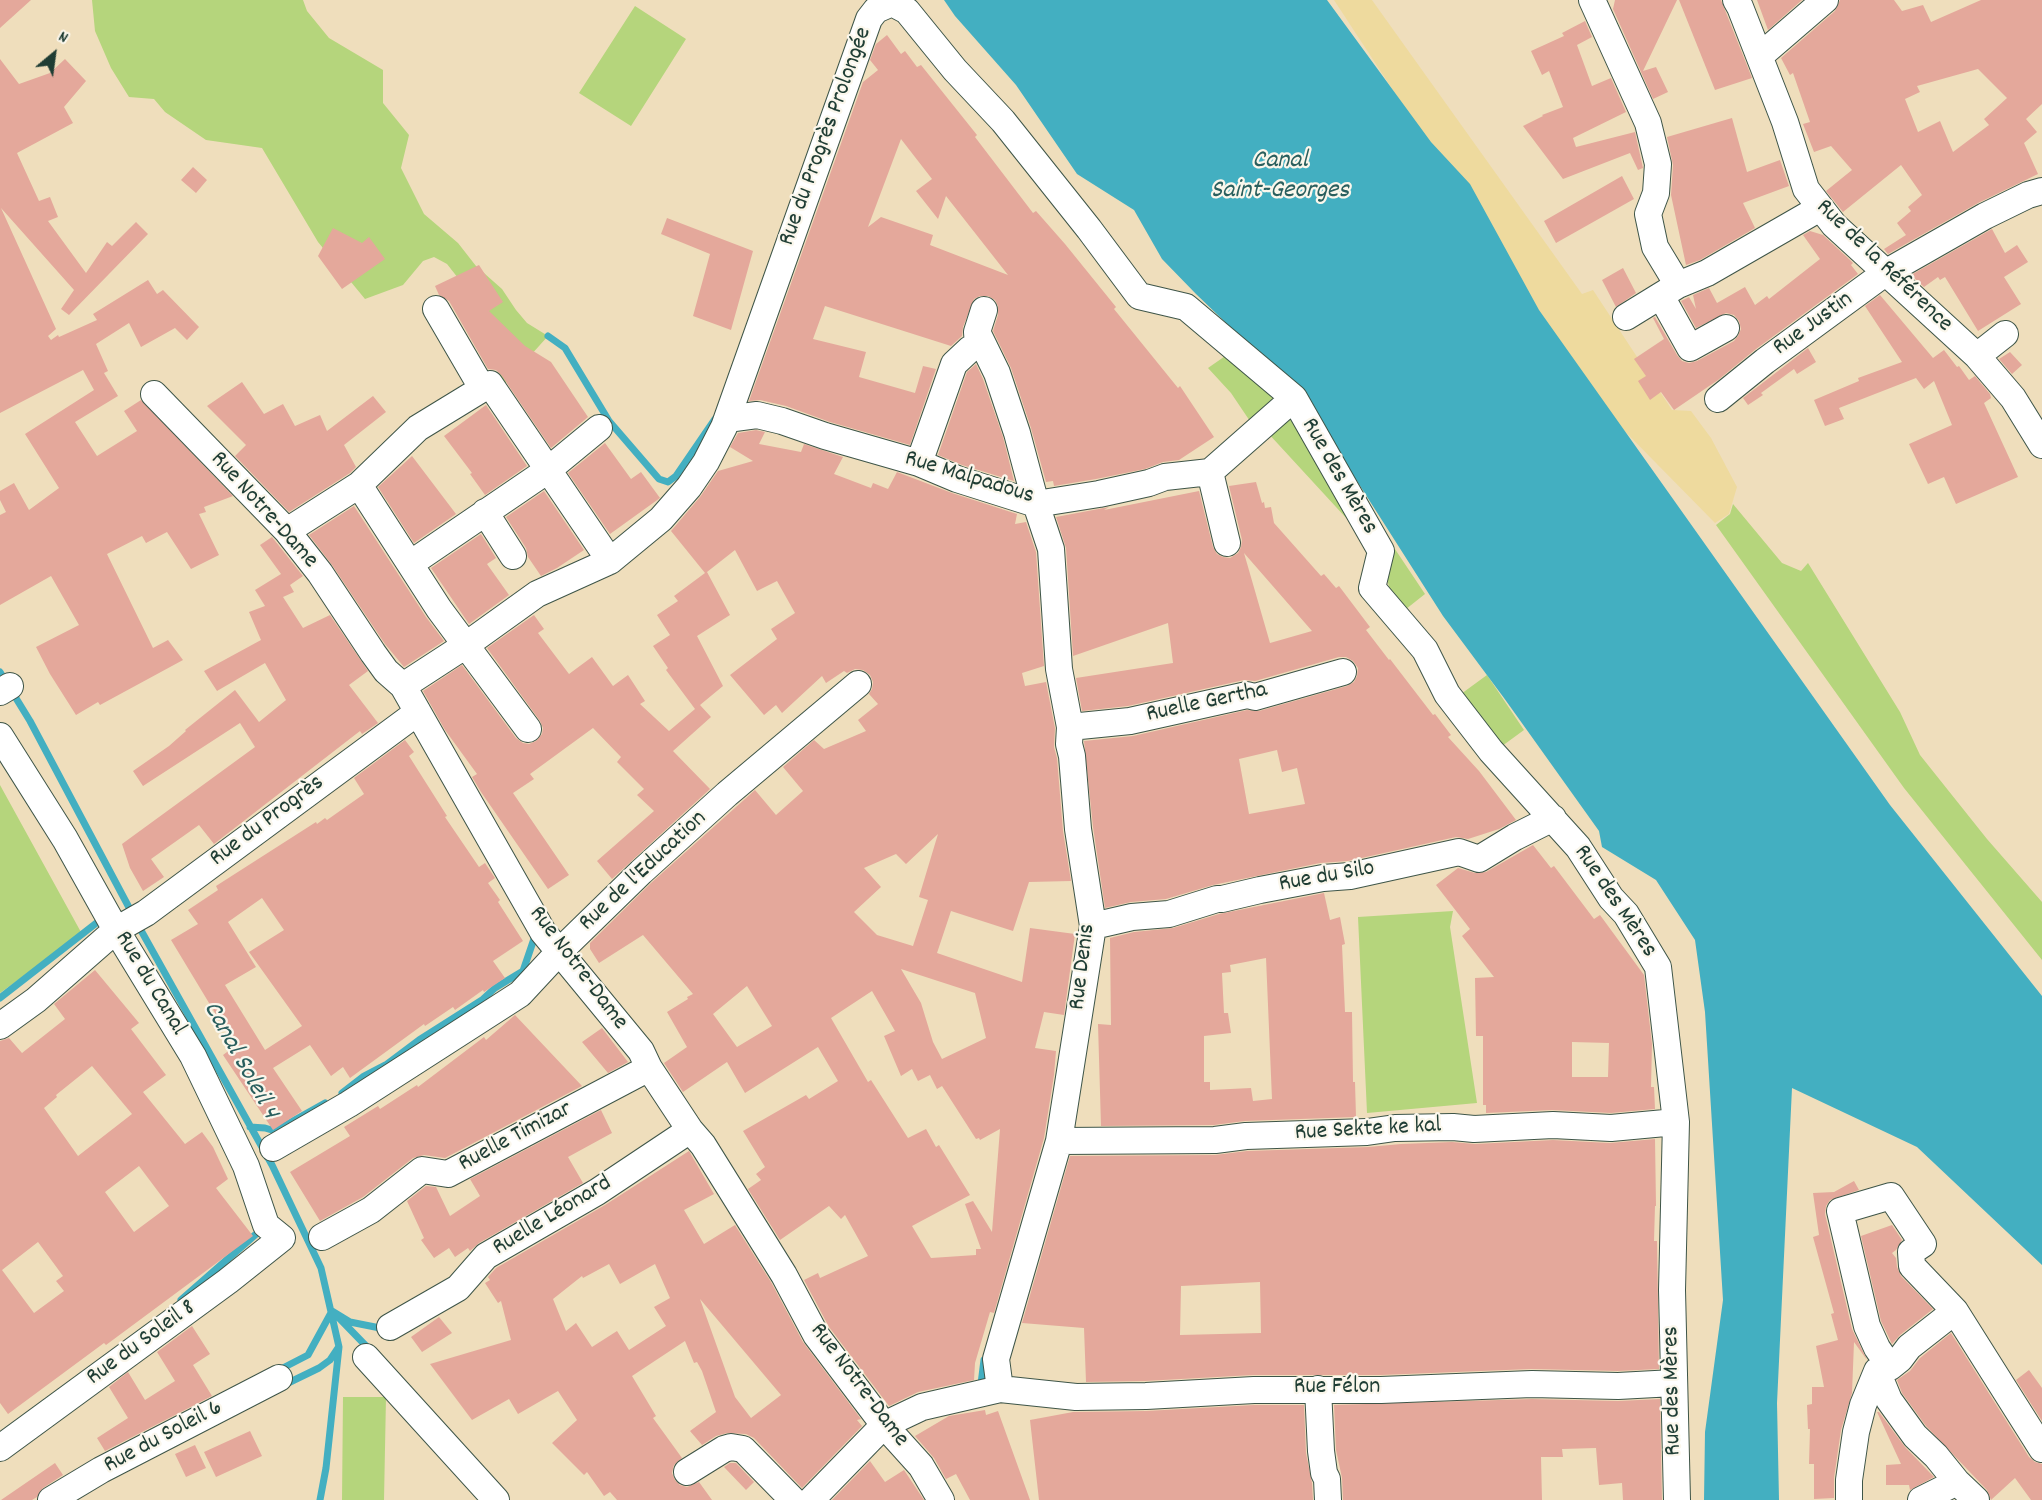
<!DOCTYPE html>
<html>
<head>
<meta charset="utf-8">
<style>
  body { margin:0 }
  #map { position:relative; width:2042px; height:1500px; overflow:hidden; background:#efdebc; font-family:Dekko,sans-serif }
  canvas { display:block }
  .north { position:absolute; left:24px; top:24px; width:60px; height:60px; -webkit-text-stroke:4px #fbf7ec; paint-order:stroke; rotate:29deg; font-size:16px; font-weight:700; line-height:24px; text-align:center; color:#1f3d34 }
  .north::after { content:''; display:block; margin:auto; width:21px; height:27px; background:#1f3d34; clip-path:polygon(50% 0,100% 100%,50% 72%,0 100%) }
</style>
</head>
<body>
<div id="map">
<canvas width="2042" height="1500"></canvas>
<div class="north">N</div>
</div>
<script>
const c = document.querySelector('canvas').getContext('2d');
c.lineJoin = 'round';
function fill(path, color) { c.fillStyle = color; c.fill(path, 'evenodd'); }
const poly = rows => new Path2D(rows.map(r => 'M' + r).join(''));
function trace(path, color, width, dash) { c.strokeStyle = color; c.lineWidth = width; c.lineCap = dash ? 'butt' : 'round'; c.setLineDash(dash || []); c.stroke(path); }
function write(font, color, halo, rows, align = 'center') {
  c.font = font + ' Dekko,sans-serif'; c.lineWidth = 4.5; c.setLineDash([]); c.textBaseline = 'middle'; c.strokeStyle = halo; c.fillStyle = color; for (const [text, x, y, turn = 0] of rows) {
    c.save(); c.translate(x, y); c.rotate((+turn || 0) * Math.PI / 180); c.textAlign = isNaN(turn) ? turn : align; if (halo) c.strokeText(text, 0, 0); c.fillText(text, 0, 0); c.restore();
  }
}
const green = poly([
  [92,0,303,0,307,11,329,38,383,70,383,103,409,135,401,168,424,214,458,243,476,266,502,289,516,310,527,323,548,336,504,385,458,278,447,264,434,257,423,261,403,285,365,299,318,242,262,148,206,140,165,112,154,99,129,97,111,68,95,31],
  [635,6,686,39,631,126,579,93],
  [1241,345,1294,398,1425,594,1396,617,1382,557,1267,432,1260,436,1231,393,1208,368],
  [1733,504,1782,563,1801,571,1808,563,1900,712,1920,755,1987,839,2042,902,2042,960,1904,788,1716,525,1730,514],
  [1487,675,1524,730,1498,749,1461,694],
  [0,785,82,934,0,993],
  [1453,911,1450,927,1477,1103,1367,1113,1358,917],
  [343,1397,386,1397,384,1500,342,1500]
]);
const sand = poly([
  [1334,0,1372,0,1582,294,1593,290,1672,410,1691,411,1711,438,1737,487,1729,514,1715,523,1599,405]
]);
const water = poly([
  [944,0,1327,0,1431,142,1470,184,1539,310,1890,805,2042,996,2042,1265,1917,1147,1792,1088,1777,1403,1779,1500,1704,1500,1705,1432,1723,1300,1705,1012,1695,940,1656,880,1602,847,1599,831,1504,698,1443,616,1334,445,1250,346,1196,294,1162,259,1134,210,1077,174,1016,85,955,16]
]);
const stream = poly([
  [548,336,565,348,609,421,659,479,668,482,676,476,715,419],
  [0,672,30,721,133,915],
  [138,925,272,1165,321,1268,339,1347,326,1468,320,1500],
  [0,998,99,921],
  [342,1093,364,1076,387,1064,419,1040,482,1000,495,988,523,971,536,933],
  [250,1127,265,1128,275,1131,325,1103],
  [181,1300,263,1228],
  [332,1311,350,1322,380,1328,385,1324],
  [338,1317,370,1350],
  [277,1371,308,1355,332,1311],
  [981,1384,984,1360],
  [284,1385,319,1368,330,1360,338,1348]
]);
const building = poly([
  [0,0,31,0,0,28],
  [1615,0,1677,0,1643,71,1656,67,1668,92,1653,99,1613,9],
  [1679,0,1721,0,1752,78,1715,90],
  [1757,0,1802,0,1768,30],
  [1840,0,1894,0,1902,11,1923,5,1931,22,1981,0,2042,0,2042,104,2026,119,2037,132,2024,143,2038,174,1978,203,1888,254,1884,249,1906,235,1897,223,1911,211,1908,207,1922,195,1901,165,1843,212,1826,191,1852,170,1831,146,1814,152,1803,124,1810,122,1793,73,1790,75,1781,58,1835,11],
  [1978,69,2007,98,1984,119,1989,125,1953,152,1940,121,1918,132,1905,99,1920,92,1917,86],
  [1585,21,1592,37,1577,45,1592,86,1611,78,1626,112,1573,138,1576,147,1635,132,1643,168,1638,170,1630,153,1563,179,1523,126,1543,116,1542,115,1563,107,1549,71,1542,75,1531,51,1564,36,1562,33],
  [887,35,901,54,905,51,917,67,921,65,977,135,975,137,1033,213,1036,211,1065,244,1116,307,1114,309,1178,388,1180,386,1214,437,1179,460,1163,462,1145,469,1096,479,1054,486,1053,481,1046,482,1031,428,1011,368,993,331,998,315,998,306,995,300,988,296,980,296,974,299,963,327,962,336,951,346,825,306,813,339,866,352,859,377,915,393,923,366,936,369,910,445,830,422,786,406,760,400,749,401,863,82,878,70,870,60,876,44],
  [901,139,932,179,916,191,938,219,946,196,1008,275,930,245,933,235,881,217,868,227],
  [0,59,19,84,50,73,65,59,86,81,64,107,73,123,17,153,39,201,50,197,58,217,48,221,86,273,107,242,112,246,136,222,148,234,69,315,61,309,74,290,1,208,56,329,48,336,51,340,58,335,59,337,97,320,93,314,148,280,157,294,163,290,199,327,187,340,175,328,141,347,129,323,96,344,108,371,104,373,118,396,75,422,97,456,137,431,124,411,141,400,233,496,204,507,206,512,199,514,219,555,191,569,167,532,146,543,142,536,107,554,153,648,168,640,183,660,100,705,98,702,76,715,50,674,36,647,79,625,51,576,0,605,0,515,6,512,0,500,0,491,14,483,29,510,59,488,25,434,94,390,83,370,0,413],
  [1732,118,1747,172,1780,160,1789,186,1743,203,1755,228,1700,260,1686,265,1671,195,1673,165,1667,137],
  [193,167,207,180,196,193,181,180],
  [1622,176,1634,199,1556,243,1544,221],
  [667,218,753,251,731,330,693,316,710,254,661,234],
  [333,228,362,243,369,237,385,259,342,289,318,256],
  [1992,229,2005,253,2017,245,2028,262,2004,277,2021,304,1978,331,1945,277,1940,280,1938,277,1924,287,1911,275],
  [1810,231,1823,235,1849,259,1853,263,1851,265,1858,274,1756,349,1718,380,1674,410,1661,392,1650,400,1638,381,1646,376,1634,359,1664,339,1653,318,1655,317,1677,355,1682,361,1689,363,1697,361,1734,341,1738,336,1741,329,1739,321,1734,315,1726,313,1696,328,1681,301,1689,297,1696,309,1693,295,1709,288,1717,303,1745,287,1755,305,1767,296,1769,299,1820,259,1803,235],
  [479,265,503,302,489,311,525,346,551,362,588,417,551,448,502,376,496,370,488,369,449,301,439,295,435,286],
  [1623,268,1636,293,1616,307,1602,280],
  [1880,295,1933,358,1944,350,1957,367,1959,366,1969,380,1975,376,1990,394,1991,398,1984,403,2018,477,1956,504,1944,477,1928,484,1909,444,1952,425,1934,381,1924,389,1916,378,1839,408,1844,419,1825,426,1814,400,1859,381,1858,378,1902,362,1865,306],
  [1808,348,1816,362,1797,374,1794,369,1761,393,1763,395,1748,405,1743,398],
  [2010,352,2022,365,2012,374,1999,359],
  [976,364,983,379,1003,437,1014,481,962,465,938,455,967,372],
  [242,382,264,414,283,404,295,426,320,415,327,431,373,396,386,412,344,445,356,467,350,473,289,512,235,456,246,445,207,406],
  [486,405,527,466,485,495,470,474,472,473,444,436],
  [756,430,765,432,759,444,801,452,804,444,843,457,834,474,871,488,873,483,888,489,897,472,952,493,1017,514,1015,524,1026,522,1036,552,1044,666,1022,673,1025,686,1046,682,1055,728,1054,747,1057,758,1063,831,1071,881,1029,882,1013,931,951,911,937,953,1022,982,1030,928,1075,934,1064,1015,1044,1012,1035,1048,1056,1051,1054,1075,1044,1138,994,1313,990,1312,975,1363,974,1380,918,1392,889,1406,829,1327,804,1280,818,1273,820,1278,868,1256,845,1215,841,1219,829,1206,780,1240,748,1189,761,1180,756,1174,765,1167,743,1131,806,1095,809,1099,838,1081,818,1047,745,1093,727,1062,683,1092,664,1063,687,1047,667,1012,688,999,687,997,693,994,643,935,599,963,590,949,590,943,651,883,755,790,776,815,803,791,783,767,814,740,824,749,866,731,858,720,878,704,869,694,872,689,873,682,870,675,863,670,855,669,847,673,844,671,826,683,822,676,782,713,776,705,764,715,730,675,777,639,771,629,795,613,777,581,757,591,735,550,707,572,730,615,697,636,723,686,700,705,711,717,673,751,710,789,612,879,597,861,654,811,637,795,644,789,617,762,621,757,593,728,530,774,534,779,513,793,569,875,548,889,481,792,472,777,477,774,445,730,423,691,462,665,516,738,523,743,529,744,536,741,542,734,543,728,540,721,487,648,534,615,544,629,538,633,569,674,592,657,613,686,628,675,645,701,640,704,669,731,695,709,666,670,668,668,653,646,670,635,657,615,678,601,674,596,705,573,671,531,700,497,718,471,753,461,730,447,738,433],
  [938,834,919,897,928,900,913,946,877,935,854,912,881,887,864,868,896,854,906,864],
  [901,969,975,993,986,1038,942,1059,933,1042,921,1003],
  [747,986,772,1026,737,1047,713,1014],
  [872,991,895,1031,884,1036,901,1076,912,1069,918,1081,930,1075,937,1089,942,1086,976,1139,979,1138,980,1140,1000,1129,992,1232,973,1201,965,1204,981,1249,976,1249,976,1255,931,1258,912,1226,970,1195,939,1145,936,1147,926,1129,908,1138,871,1080,868,1082,831,1018],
  [605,443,631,479,641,472,660,498,610,534,568,473],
  [412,456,456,514,414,543,378,487],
  [1256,482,1262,503,1264,502,1265,508,1271,507,1274,523,1321,576,1324,574,1336,588,1339,586,1370,627,1366,630,1389,660,1390,659,1433,715,1435,714,1451,735,1448,737,1479,771,1516,820,1499,829,1468,839,1456,837,1348,861,1320,863,1213,885,1166,899,1131,902,1105,908,1093,827,1084,741,1133,736,1247,710,1259,711,1347,686,1354,682,1357,676,1358,668,1353,661,1346,657,1339,657,1255,681,1244,680,1128,706,1082,711,1076,678,1173,663,1168,623,1073,656,1066,548,1056,517,1109,507,1104,510,1199,491,1213,547,1217,554,1223,557,1230,558,1238,553,1241,547,1242,540,1229,486],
  [1244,553,1312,631,1270,643],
  [1277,750,1282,772,1297,768,1305,804,1249,814,1239,759],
  [544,491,584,550,557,568,541,576,528,557,526,548,506,517],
  [354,506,426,617,444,641,404,667,385,644,332,565,309,535],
  [481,534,496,558,487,564,509,595,516,590,469,624,431,568],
  [272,537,303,576,290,585,294,592,283,597,303,628,330,615,368,671,349,685,378,723,362,734,360,731,214,844,199,825,151,859,164,877,143,891,130,868,122,844,255,747,240,723,143,786,133,771,169,746,186,731,185,730,235,690,259,722,286,700,265,663,217,691,204,671,261,640,249,612,265,606,255,590,281,574,260,545],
  [405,740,414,752,409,756,447,816,445,817,479,867,485,863,495,878,488,883,500,900,498,902,523,941,493,961,505,978,484,992,483,990,455,1010,453,1007,425,1026,424,1024,350,1078,343,1067,331,1076,310,1045,273,1068,302,1111,273,1130,223,1055,235,1046,171,940,198,924,188,910,218,890,216,886,316,822,317,824,325,818,327,820,364,794,354,778],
  [262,898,284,930,249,952,302,1026,265,1050,225,985,256,967,228,922],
  [1533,845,1551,868,1554,866,1594,919,1600,915,1644,975,1652,1044,1651,1087,1654,1087,1655,1109,1611,1113,1552,1110,1486,1113,1486,1105,1483,1105,1483,1036,1476,1036,1475,978,1494,977,1462,936,1470,929,1436,885,1458,868,1475,873,1486,872],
  [1572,1042,1609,1043,1608,1077,1572,1077],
  [1324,893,1330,920,1340,917,1345,944,1342,945,1345,1012,1352,1012,1353,1082,1355,1082,1356,1117,1245,1121,1214,1125,1101,1126,1098,1024,1111,1025,1110,938,1134,932,1173,928,1219,914],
  [1266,958,1272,1099,1253,1101,1251,1088,1210,1090,1210,1082,1204,1082,1204,1036,1231,1033,1228,1013,1224,1013,1222,973,1231,972,1230,965],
  [95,970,139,1023,131,1029,166,1075,143,1092,185,1144,202,1132,213,1147,228,1179,216,1188,253,1236,106,1345,104,1343,8,1414,0,1403,0,1041,9,1038,22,1053,65,1019,54,1004],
  [92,1066,132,1114,78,1156,44,1108,57,1097,56,1095],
  [139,1166,169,1206,134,1232,105,1192],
  [38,1242,63,1276,56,1281,64,1291,34,1313,2,1270],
  [515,1015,582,1086,445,1158,424,1155,413,1158,363,1197,320,1221,290,1172,350,1136,344,1127,378,1106,380,1109,417,1085,418,1087,484,1037,486,1040],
  [602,1028,628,1062,608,1073,582,1042],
  [601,1110,612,1133,568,1157,583,1183,479,1243,470,1251,468,1248,455,1257,449,1248,434,1258,421,1240,424,1238,407,1201,426,1186,436,1187,450,1216,480,1196,470,1179],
  [1655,1139,1656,1206,1655,1206,1654,1241,1657,1241,1659,1369,1618,1371,1531,1369,1381,1375,1253,1375,1145,1381,1086,1382,1084,1328,1022,1323,1070,1156,1215,1155,1247,1151,1368,1147,1401,1144,1452,1142,1475,1144,1553,1140,1610,1143],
  [1260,1282,1261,1333,1180,1335,1181,1286],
  [689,1151,714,1194,684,1210,704,1244,735,1225,771,1282,803,1342,861,1419,857,1420,862,1426,802,1488,754,1438,746,1434,727,1433,716,1436,702,1445,690,1431,716,1412,702,1371,697,1362,694,1363,685,1341,632,1376,656,1416,653,1418,682,1458,674,1465,672,1473,675,1480,680,1485,687,1487,699,1482,712,1500,617,1500,610,1492,604,1496,587,1472,584,1475,552,1443,577,1420,558,1391,518,1414,509,1399,472,1420,430,1364,511,1340,501,1301,498,1303,485,1283,490,1280,488,1277,496,1268,605,1205],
  [609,1264,620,1284,655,1264,670,1298,654,1307,666,1326,629,1350,617,1331,592,1347,576,1323,566,1331,553,1299,582,1276,583,1278],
  [700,1299,781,1395,751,1418,735,1397],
  [1854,1181,1859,1190,1830,1200,1826,1206,1825,1214,1852,1329,1867,1360,1854,1342,1852,1393,1841,1430,1834,1478,1834,1498,1814,1499,1814,1464,1809,1464,1810,1429,1808,1429,1807,1405,1812,1404,1812,1387,1824,1387,1816,1346,1838,1340,1831,1314,1834,1313,1813,1237,1819,1235,1813,1193,1834,1192],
  [1892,1225,1902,1240,1896,1250,1892,1253,1896,1258,1897,1267,1901,1276,1933,1309,1900,1335,1892,1344,1881,1321,1861,1236],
  [439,1317,452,1333,422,1352,411,1337],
  [192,1326,210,1354,193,1365,212,1396,105,1451,97,1438,128,1418,109,1387,128,1372,145,1400,175,1381,157,1352],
  [1951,1333,2029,1457,2035,1462,2042,1464,2042,1500,2031,1500,2015,1478,1991,1500,1987,1490,1926,1426,1902,1393,1897,1380,1910,1371,1920,1358],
  [2029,1370,2042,1388,2042,1421,2016,1380],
  [1532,1399,1618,1401,1660,1399,1662,1500,1623,1500,1622,1483,1599,1485,1596,1448,1562,1449,1563,1457,1541,1457,1542,1500,1343,1500,1342,1478,1336,1450,1334,1405],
  [1254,1405,1304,1405,1306,1453,1312,1483,1313,1500,1039,1500,1030,1420,1073,1412,1146,1411],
  [985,1410,986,1415,998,1411,1030,1500,970,1500,956,1474,946,1479,934,1458,915,1436,949,1416],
  [1877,1412,1879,1412,1905,1447,1934,1477,1910,1490,1909,1485,1886,1485,1886,1465,1901,1464],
  [250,1431,262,1456,216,1477,204,1452],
  [195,1445,206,1468,186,1477,175,1454],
  [870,1461,885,1482,904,1470,924,1500,832,1500],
  [55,1463,63,1475,43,1488,37,1497,32,1500,1,1500],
  [730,1463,736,1463,754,1482,746,1490,724,1467]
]);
const minor = poly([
  [1592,0,1648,123,1658,164,1656,193,1648,214,1655,247,1678,285],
  [1736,0,1740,7,1785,122,1806,189,1834,225,1977,356,2013,398,2042,445],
  [1760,56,1825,0],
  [1661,296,1690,348,1726,328],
  [436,309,482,388],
  [984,310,977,332,997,373,1017,433,1036,504,1051,549,1059,669,1070,727,1069,744,1072,756,1078,829,1093,926,1059,1141,996,1359,1000,1389],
  [1626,317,1678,285,1707,273,1820,208],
  [1977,356,2005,334],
  [154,394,287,531,320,573,373,653,386,671,403,686,543,932,641,1051,649,1068,690,1130,703,1145,784,1275,816,1335,884,1425,921,1466,941,1500],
  [1718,399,1765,361,1885,273,1985,216,2028,195,2042,191],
  [727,419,757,415,782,421,825,436,919,463,957,479,1036,504,1099,494,1149,483,1165,477,1210,472,1294,398],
  [919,463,954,364,970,349,978,346,977,332],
  [1210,472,1227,543],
  [359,485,439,609,528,729],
  [485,512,513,556],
  [287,531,359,485,418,428,490,384,610,561],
  [410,564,548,470,599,428],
  [403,686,466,645,537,594,610,561,661,519,689,487,706,462,724,427,869,19,876,10,892,3,907,11,955,70,1003,121,1089,229,1139,296,1186,307,1294,398,1381,551,1372,588,1425,650,1447,694,1491,751,1578,847,1611,898,1626,914,1658,967,1676,1122,1672,1290,1677,1500],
  [0,692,10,686],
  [1070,727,1130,721,1247,695,1255,697,1343,672],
  [0,736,65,839,116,930,193,1056,246,1166,266,1225,282,1238,228,1281,0,1448],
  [1093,926,1132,917,1169,914,1217,899,1222,899,1260,890,1323,878,1350,876,1459,852,1479,859,1515,837,1553,818],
  [0,1026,36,1000,116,930,146,913,418,712],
  [1059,1141,1215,1140,1246,1136,1367,1132,1395,1128,1453,1127,1474,1129,1553,1125,1611,1128,1676,1122],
  [273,1148,349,1104,520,994,559,952,641,872,727,794,858,684],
  [322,1237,371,1210,422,1170,448,1174,649,1068],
  [390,1327,458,1288,486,1256,597,1192,690,1130],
  [366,1357,496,1500],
  [1890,1367,1877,1348,1867,1326,1840,1211,1891,1196,1923,1244,1911,1252,1912,1266,1955,1311,2042,1449],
  [1877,1371,1889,1400,1915,1436,1936,1456,1957,1482,1976,1500],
  [1318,1389,1321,1451,1324,1473,1327,1479,1328,1500],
  [687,1472,724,1449,731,1447,743,1449,793,1500],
  [51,1500,101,1470,279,1378],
  [811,1500,884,1425,922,1407,1000,1389,1076,1397,1146,1396,1254,1390,1381,1390,1532,1384,1618,1386,1674,1383],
  [1849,1500,1849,1480,1856,1432,1863,1405,1877,1371,1890,1367,1900,1359,1909,1347,1955,1311],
  [1921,1500,1957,1482]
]);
const streetNames = [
  ["Rue du Progrès Prolongée",827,137,-70],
  ["Rue de la Référence",1883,267,44],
  ["Rue Justin",1814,325,-36],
  ["Rue des Mères",1338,477,60],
  ["Rue Malpadous",969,479,17],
  ["Rue Notre-Dame",263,511,48],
  ["Ruelle Gertha",1207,704,-12],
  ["Rue du Progrès",268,822,-37],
  ["Rue de l'Education",644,872,-43],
  ["Rue du Silo",1327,878,-10],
  ["Rue des Mères",1614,902,56],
  ["Rue Denis",1084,967,-83],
  ["Rue Notre-Dame",577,969,53],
  ["Rue du Canal",149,984,59],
  ["Rue Sekte ke kal",1368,1131,-3],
  ["Ruelle Timizar",516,1138,-28],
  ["Ruelle Léonard",553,1217,-31],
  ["Rue du Soleil 8",142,1344,-36],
  ["Rue Notre-Dame",858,1386,53],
  ["Rue Félon",1337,1389],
  ["Rue des Mères",1674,1391,-91],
  ["Rue du Soleil 6",164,1438,-28]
];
const waterNames = [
  ["Canal",1280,162],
  ["Saint-Georges",1280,192],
  ["Canal Soleil 4",239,1061,61]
];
fill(green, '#b5d57c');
fill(sand, '#eeda9e');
fill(water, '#43afc1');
trace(stream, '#43afc1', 7);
fill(building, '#e4a89b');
trace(minor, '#3e5548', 28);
trace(minor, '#fff', 26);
write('24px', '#1f3d34', '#fbf7ec', streetNames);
write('italic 26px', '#2a5f5e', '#fbf7ec', waterNames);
</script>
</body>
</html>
